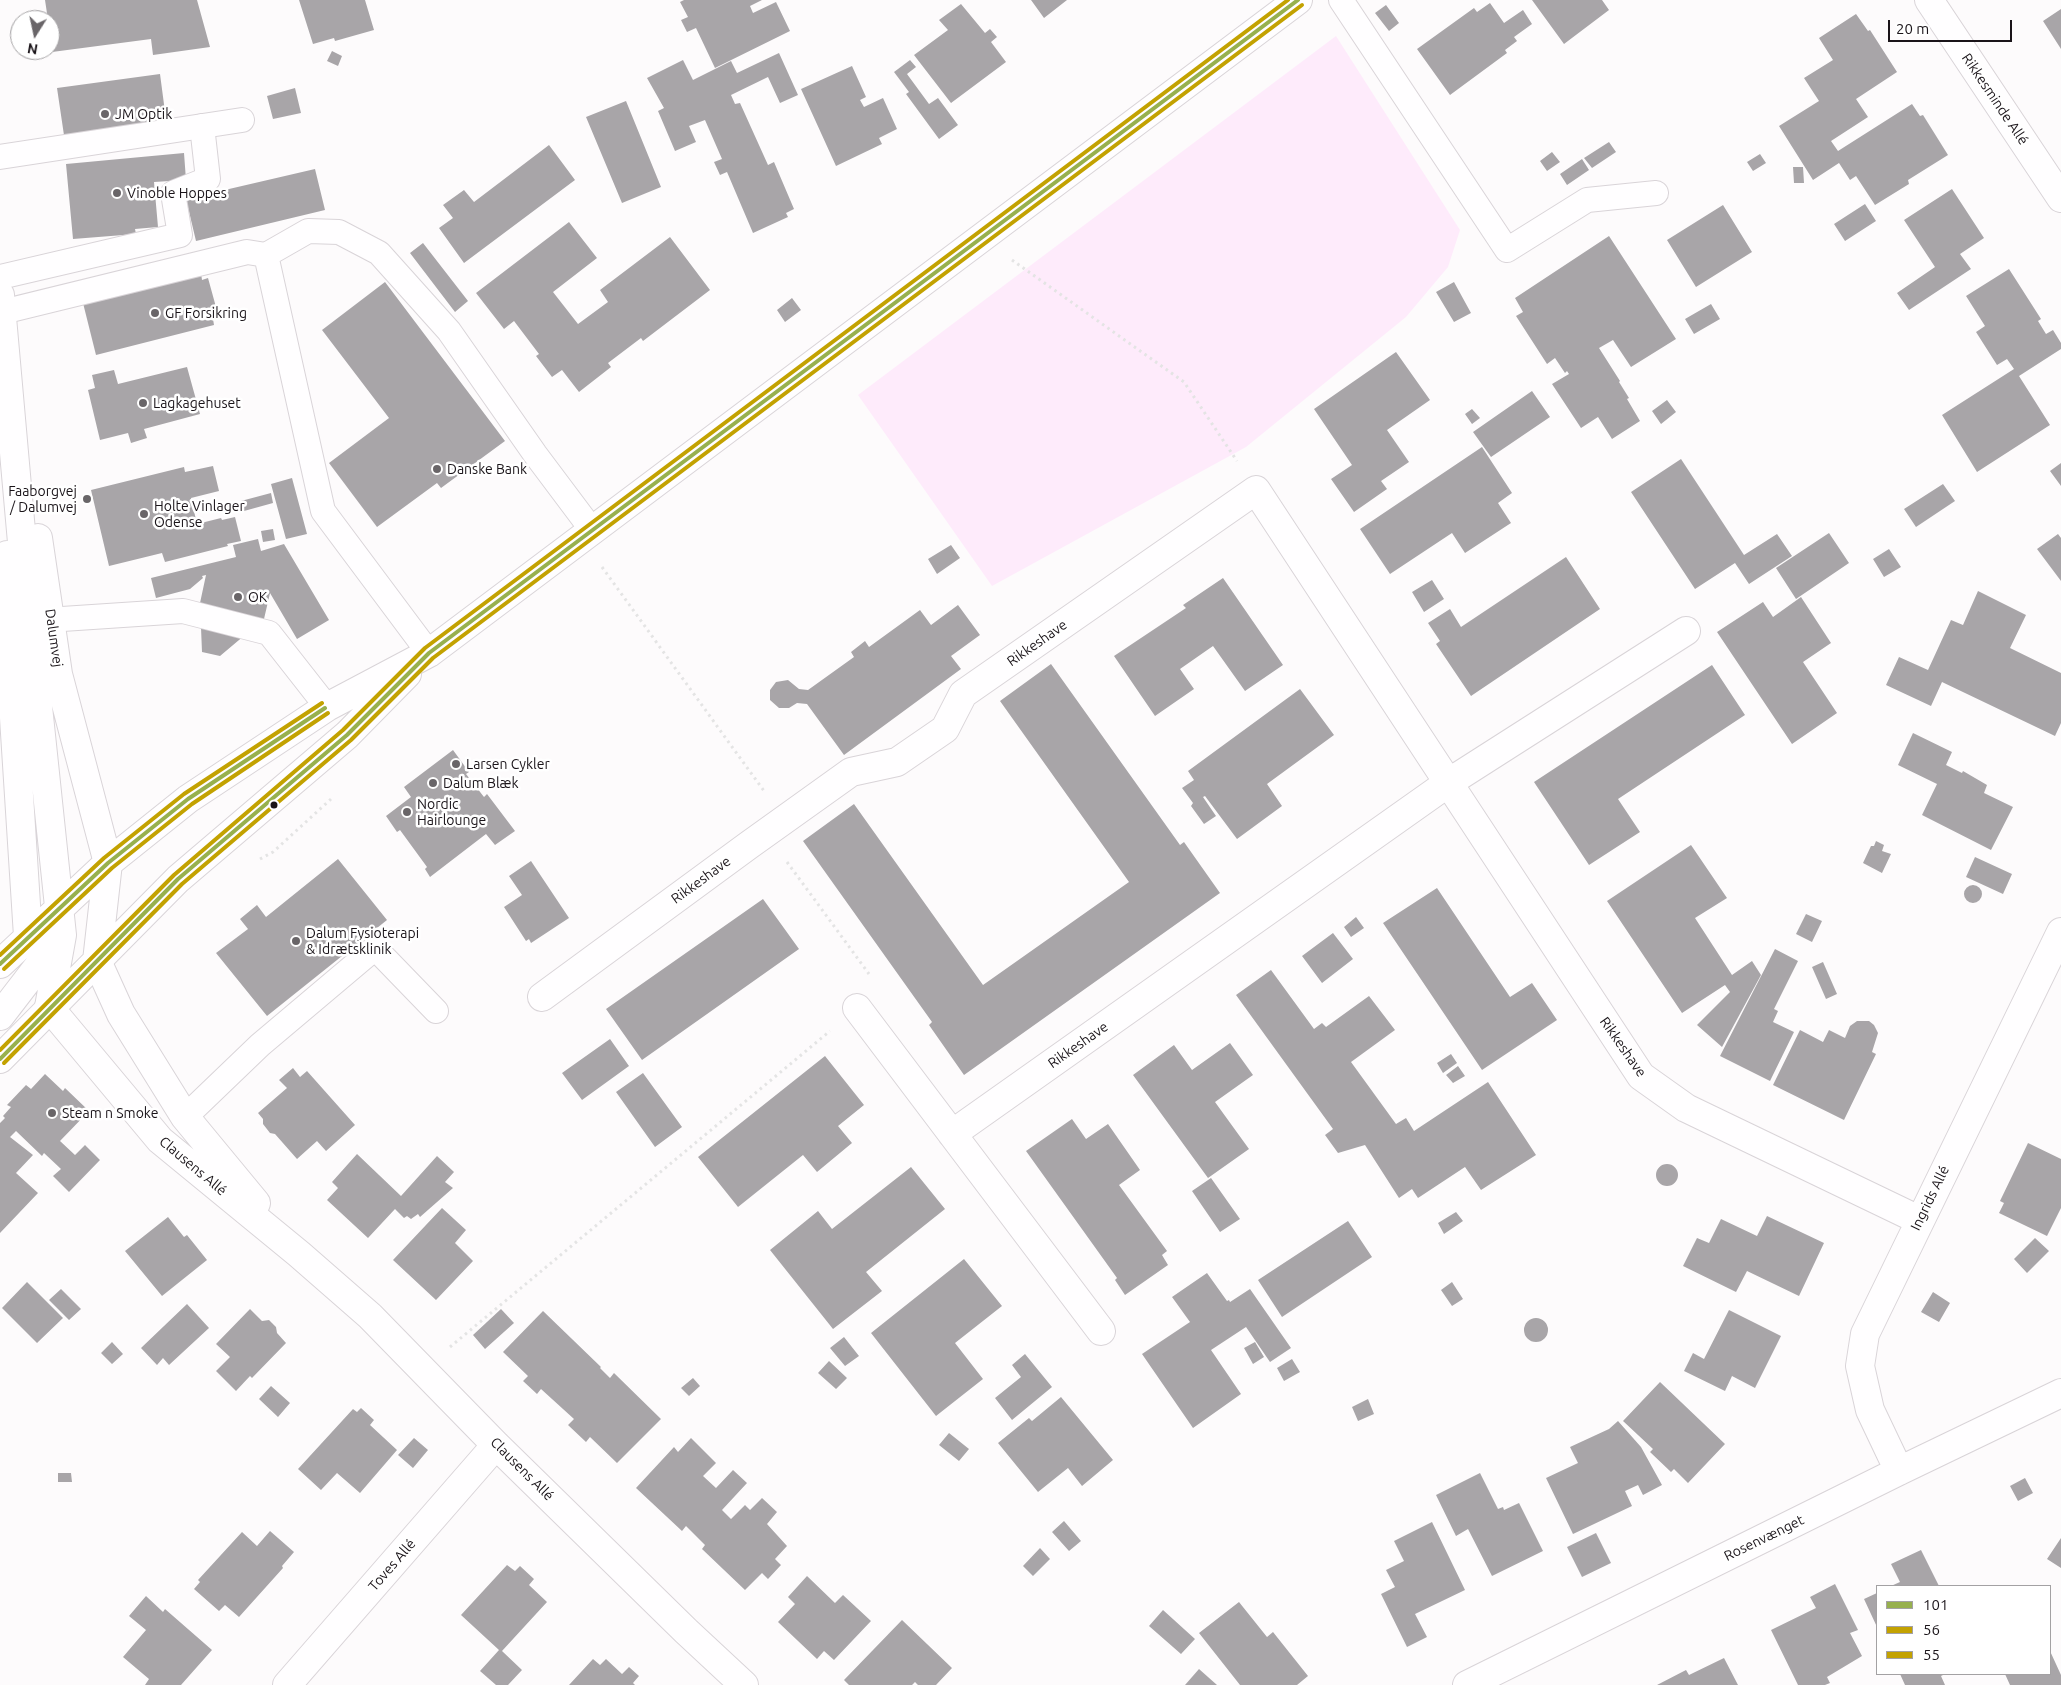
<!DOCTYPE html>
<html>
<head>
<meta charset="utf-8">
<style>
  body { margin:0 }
  #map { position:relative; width:2061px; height:1685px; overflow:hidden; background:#fdfbfc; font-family:Ubuntu,sans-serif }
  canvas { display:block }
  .legend { position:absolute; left:1876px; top:1585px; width:175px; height:90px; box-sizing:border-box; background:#fff; border:1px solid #a3a1a3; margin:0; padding:6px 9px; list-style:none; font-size:15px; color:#1a1419 }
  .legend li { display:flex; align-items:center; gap:10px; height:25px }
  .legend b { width:25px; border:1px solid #a3a1a3 }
  .north { position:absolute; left:10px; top:10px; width:50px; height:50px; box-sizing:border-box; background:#fff; border:1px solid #a3a1a3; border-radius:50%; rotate:190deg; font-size:14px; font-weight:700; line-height:20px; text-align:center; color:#1a1419 }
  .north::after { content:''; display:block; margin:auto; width:18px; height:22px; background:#696568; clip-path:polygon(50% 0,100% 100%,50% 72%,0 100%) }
  .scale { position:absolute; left:1888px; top:20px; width:124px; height:22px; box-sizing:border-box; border:2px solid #1a1419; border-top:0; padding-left:6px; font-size:15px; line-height:18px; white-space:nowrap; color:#1a1419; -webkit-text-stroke:4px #fff; paint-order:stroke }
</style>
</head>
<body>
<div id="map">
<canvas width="2061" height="1685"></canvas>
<ul class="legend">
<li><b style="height:6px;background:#97b04e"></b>101</li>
<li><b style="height:6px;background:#c3a201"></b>56</li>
<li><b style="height:6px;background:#c3a201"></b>55</li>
</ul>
<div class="north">N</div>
<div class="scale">20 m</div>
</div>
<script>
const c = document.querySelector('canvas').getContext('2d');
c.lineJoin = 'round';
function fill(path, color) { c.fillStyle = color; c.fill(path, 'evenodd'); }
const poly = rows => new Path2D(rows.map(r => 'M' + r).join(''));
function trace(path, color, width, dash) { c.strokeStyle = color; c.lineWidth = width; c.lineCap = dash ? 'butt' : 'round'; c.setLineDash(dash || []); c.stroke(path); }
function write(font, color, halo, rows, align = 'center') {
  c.font = font + ' Ubuntu,sans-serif'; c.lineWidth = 5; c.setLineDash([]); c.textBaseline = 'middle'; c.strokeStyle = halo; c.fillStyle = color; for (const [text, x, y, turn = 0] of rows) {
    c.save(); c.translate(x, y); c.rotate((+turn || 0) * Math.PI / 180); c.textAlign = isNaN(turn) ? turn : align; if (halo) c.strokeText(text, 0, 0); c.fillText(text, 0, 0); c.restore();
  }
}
const green = poly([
  [1336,36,1460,230,1448,267,1406,317,1246,447,992,586,858,395]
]);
const building = poly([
  [45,0,197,0,210,47,153,55,151,39,52,52,50,20,48,20],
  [299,0,365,0,374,30,335,41,334,38,313,44],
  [684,0,762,0,750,6,753,13,776,2,790,31,715,68,696,28,687,32,681,20,688,17,680,2],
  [1031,0,1067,0,1044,18],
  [1532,0,1602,0,1609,10,1564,44],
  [1490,3,1504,23,1523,10,1532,24,1514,37,1517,41,1505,50,1507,53,1450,95,1417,49,1474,8,1477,12],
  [961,4,985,33,990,29,997,37,991,42,1006,62,951,103,914,55,948,30,939,20],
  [1386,5,1399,23,1389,31,1375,13],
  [2061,9,2061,49,2043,21],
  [1856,14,1868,31,1870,30,1897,72,1856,99,1868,117,1831,141,1838,151,1912,104,1920,116,1923,115,1948,155,1908,180,1909,184,1875,205,1856,176,1850,180,1839,163,1813,180,1779,126,1819,101,1804,78,1833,60,1819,38],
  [332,51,342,56,338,66,327,61],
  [779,53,798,95,780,103,768,77,731,95,735,104,740,103,768,165,774,162,794,209,786,213,788,217,753,233,727,172,720,175,714,162,722,159,705,120,689,126,696,142,675,151,658,111,664,108,647,78,683,60,693,80,731,61,737,73],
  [910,60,916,67,907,74,929,104,938,98,958,125,939,139,906,94,909,92,894,72],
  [852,66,866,97,860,100,864,107,883,98,897,129,879,138,882,144,836,166,801,89],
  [160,74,167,127,65,142,57,88],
  [295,88,301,113,273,119,267,96],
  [626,101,661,187,622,203,586,117],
  [1609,142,1616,152,1592,168,1584,158],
  [549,145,575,180,464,263,439,228,453,218,443,205,464,190,474,202],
  [1552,152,1560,162,1547,171,1540,161],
  [184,153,186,180,154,182,158,227,135,229,136,234,73,239,66,164],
  [1760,154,1766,163,1753,171,1747,162],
  [1582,159,1589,170,1567,185,1560,174],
  [1793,167,1803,167,1804,183,1794,183],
  [315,169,325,210,196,241,186,199],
  [1952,189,1984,238,1960,254,1971,269,1909,310,1897,293,1935,267,1904,220],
  [1865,204,1876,221,1845,241,1834,224],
  [1723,205,1752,252,1696,287,1667,240],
  [569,222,597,258,553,292,578,324,608,302,600,290,670,237,710,290,643,341,641,338,608,363,611,367,579,392,562,370,552,377,536,356,539,354,514,321,504,329,476,293],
  [1609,236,1676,339,1631,367,1613,340,1599,348,1620,381,1619,382,1629,398,1627,399,1640,421,1612,439,1598,417,1581,428,1552,384,1569,374,1567,371,1565,373,1555,358,1547,364,1516,316,1523,312,1515,298],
  [423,243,468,301,455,312,410,253],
  [2009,269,2041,319,2038,321,2046,334,2053,330,2061,343,2061,349,2019,376,2050,425,1977,472,1942,415,2014,369,2007,359,1997,365,1976,332,1985,326,1966,296],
  [201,273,202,280,208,278,219,318,213,319,214,325,96,355,83,303],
  [385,282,505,441,441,488,437,483,377,527,329,463,389,418,322,330],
  [1454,282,1471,313,1454,322,1436,292],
  [792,298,801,310,785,322,777,310],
  [1711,304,1720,319,1694,334,1685,319],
  [1396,352,1430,400,1387,430,1409,462,1381,481,1387,489,1354,512,1331,479,1352,465,1314,409],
  [187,367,200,414,144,429,147,438,131,443,128,433,100,440,88,390,95,388,92,375,114,370,118,384],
  [1532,391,1550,417,1491,457,1473,432],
  [1667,400,1676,412,1661,424,1652,411],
  [1472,409,1480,418,1472,424,1465,414],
  [1482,447,1512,493,1498,503,1511,523,1465,553,1452,533,1390,574,1360,529],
  [1681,459,1744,555,1777,534,1792,556,1749,584,1735,563,1695,589,1631,492],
  [2061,463,2061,486,2050,471],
  [213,466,219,491,191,498,197,524,221,518,222,520,235,517,241,541,227,544,228,546,165,562,162,553,109,566,91,490,184,467,185,472],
  [292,478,307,534,286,539,271,484],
  [1943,484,1955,501,1916,527,1904,509],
  [271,493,273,503,244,511,241,501],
  [273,529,275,540,263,542,261,531],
  [1829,533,1849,563,1796,599,1776,568],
  [2058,534,2061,538,2061,581,2037,549],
  [258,539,261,551,284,544,329,620,297,639,270,593,264,619,220,656,202,652,200,603,206,575,202,576,203,578,190,589,156,598,151,578,236,557,233,545],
  [951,545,960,558,937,574,928,559],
  [1889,549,1901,567,1884,577,1873,559],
  [1566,557,1600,609,1471,696,1436,644,1440,641,1428,623,1450,609,1461,627],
  [1223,578,1283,665,1245,691,1213,646,1180,669,1194,689,1155,716,1114,656,1186,608,1183,605],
  [1432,580,1444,599,1424,612,1412,592],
  [1978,591,2026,615,2010,648,2061,673,2061,723,2055,736,1942,682,1931,706,1886,685,1899,657,1928,670,1951,620,1963,625],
  [1801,597,1831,643,1803,662,1837,713,1792,744,1717,632,1763,602,1773,617],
  [958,605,980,635,951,656,961,669,844,755,807,704,797,703,789,708,779,708,770,700,770,690,776,682,788,680,799,689,808,690,854,657,851,652,865,641,869,647,920,610,931,625],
  [1051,664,1180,845,1184,842,1220,893,964,1075,929,1025,932,1022,803,841,854,804,983,985,1129,882,1000,701],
  [1712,665,1745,715,1618,799,1640,832,1589,865,1534,782],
  [1300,689,1334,735,1267,784,1282,806,1237,839,1205,796,1203,797,1216,816,1204,824,1191,806,1193,803,1182,788,1194,780,1188,771],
  [1913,733,1952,752,1946,765,1962,773,1963,771,1987,785,1984,793,2013,807,1991,850,1922,815,1937,784,1898,765],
  [453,750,469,772,466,774,484,797,487,794,515,831,495,845,486,834,430,877,425,869,427,867,400,830,397,832,386,816,411,797,404,787],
  [1876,841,1884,845,1882,851,1891,854,1882,873,1863,863,1871,846,1874,846],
  [1691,845,1727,898,1695,918,1732,975,1752,961,1761,975,1722,1047,1697,1025,1730,992,1725,985,1682,1013,1607,901],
  [1975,857,2012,874,2003,894,1966,877],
  [338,859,387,920,267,1016,216,953,248,929,240,919,257,905,266,917],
  [531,861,569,918,531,943,529,939,526,941,504,907,522,895,509,876],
  '1964 894a9 9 0 1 1 18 0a9 9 0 1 1-18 0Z',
  [1437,888,1510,997,1532,983,1557,1020,1482,1070,1383,923],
  [763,899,799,949,642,1060,606,1009],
  [1806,914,1822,921,1812,942,1796,934],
  [1356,917,1364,928,1351,937,1344,927],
  [1333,933,1353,959,1322,983,1302,956],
  [1775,949,1798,961,1774,1009,1778,1011,1773,1022,1794,1032,1770,1081,1720,1056],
  [1823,962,1837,994,1826,999,1812,967],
  [1271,970,1314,1029,1322,1023,1326,1027,1369,996,1395,1030,1351,1062,1396,1124,1406,1118,1414,1131,1488,1082,1536,1155,1481,1190,1465,1167,1418,1198,1412,1189,1399,1198,1365,1145,1338,1153,1325,1135,1333,1129,1236,995],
  [1857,1021,1869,1021,1874,1025,1878,1033,1872,1052,1876,1054,1844,1120,1773,1085,1800,1030,1823,1042,1829,1030,1845,1038,1850,1026],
  [610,1039,629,1066,582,1100,562,1073],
  [1230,1043,1253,1075,1215,1102,1249,1149,1208,1178,1133,1075,1174,1045,1192,1070],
  [1451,1054,1457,1063,1443,1073,1437,1063],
  [825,1056,864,1105,838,1126,852,1143,817,1172,803,1155,738,1207,698,1157],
  [1458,1066,1465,1076,1453,1083,1446,1075],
  [293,1068,300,1077,307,1071,355,1125,326,1151,317,1141,297,1159,275,1134,270,1133,263,1124,263,1119,258,1113,287,1088,279,1080],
  [643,1073,682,1127,655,1147,616,1092],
  [45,1074,63,1091,65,1088,89,1111,60,1141,75,1155,85,1145,100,1160,69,1192,53,1176,61,1169,44,1153,42,1156,16,1131,10,1137,33,1155,16,1173,38,1193,0,1233,0,1123,5,1118,3,1116,11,1107,7,1105,26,1085,31,1089],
  [1072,1119,1086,1139,1108,1124,1140,1170,1119,1185,1167,1251,1162,1255,1168,1265,1125,1295,1115,1280,1117,1278,1026,1151],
  [2028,1143,2061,1159,2061,1208,2047,1236,1999,1213,2004,1203,2000,1201],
  [357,1154,401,1196,437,1156,454,1172,445,1182,453,1188,420,1217,418,1214,411,1219,407,1216,404,1218,395,1209,368,1238,327,1200,338,1188,332,1182],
  '1656 1175a11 11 0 1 1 22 0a11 11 0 1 1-22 0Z',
  [911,1167,945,1209,866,1272,882,1291,833,1329,770,1250,818,1211,832,1229],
  [1211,1178,1240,1219,1220,1232,1192,1191],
  [442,1208,466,1230,455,1243,473,1261,436,1300,393,1260],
  [1456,1212,1463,1221,1444,1234,1438,1223],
  [1767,1216,1824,1243,1799,1296,1747,1271,1736,1292,1683,1266,1697,1238,1709,1243,1721,1219,1757,1236],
  [168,1217,184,1237,187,1235,207,1260,162,1296,125,1251],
  [1348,1221,1372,1257,1282,1317,1258,1280],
  [2035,1238,2049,1251,2027,1273,2014,1259],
  [964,1259,1002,1306,955,1343,983,1379,936,1416,871,1333],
  [1207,1273,1227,1301,1229,1300,1230,1302,1250,1289,1291,1348,1270,1362,1246,1327,1211,1350,1241,1394,1193,1428,1142,1354,1190,1322,1172,1297],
  [27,1282,63,1318,37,1343,2,1308],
  [1452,1282,1463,1299,1452,1306,1441,1290],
  [61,1289,81,1309,69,1320,49,1300],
  [1933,1292,1950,1303,1939,1322,1921,1312],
  [187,1304,209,1328,169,1365,163,1358,157,1365,141,1348],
  [250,1309,262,1321,269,1320,276,1327,277,1333,286,1343,252,1378,250,1376,236,1391,216,1371,230,1357,216,1344],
  [501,1309,514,1323,485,1349,473,1335],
  [1729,1310,1781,1336,1755,1388,1732,1376,1725,1391,1684,1371,1693,1353,1704,1359],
  [543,1311,601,1367,600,1368,610,1378,614,1373,661,1419,617,1463,590,1437,586,1442,568,1425,574,1419,541,1389,537,1394,523,1381,528,1376,503,1352],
  '1524 1330a12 12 0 1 1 24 0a12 12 0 1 1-24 0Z',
  [844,1337,859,1356,845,1366,830,1348],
  [112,1342,123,1354,112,1364,101,1353],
  [1255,1342,1264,1357,1253,1364,1244,1348],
  [1025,1354,1052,1387,1012,1420,995,1398,1021,1377,1012,1365],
  [1292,1359,1300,1372,1284,1381,1277,1368],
  [829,1361,847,1378,836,1389,818,1373],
  [693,1378,700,1386,689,1396,681,1388],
  [1660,1382,1725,1444,1688,1483,1674,1469,1671,1472,1650,1452,1653,1449,1623,1421],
  [271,1386,290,1403,278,1417,259,1399],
  [1061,1397,1113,1460,1082,1486,1068,1468,1038,1492,998,1443,1029,1418,1032,1421],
  [1368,1399,1374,1414,1358,1421,1352,1407],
  [361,1408,374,1420,370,1425,397,1450,360,1493,337,1473,321,1490,298,1469,353,1409,357,1412],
  [1618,1421,1641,1447,1662,1485,1643,1495,1638,1485,1625,1491,1632,1506,1573,1534,1546,1478,1578,1463,1570,1447,1609,1429],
  [949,1433,969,1449,959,1461,939,1445],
  [414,1438,428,1450,413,1468,398,1455],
  [691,1438,716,1463,703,1476,716,1488,733,1470,747,1483,722,1510,731,1519,745,1505,750,1510,762,1498,777,1512,767,1524,787,1546,775,1559,781,1565,768,1579,762,1573,745,1590,702,1549,705,1545,686,1526,682,1531,636,1488,674,1447,678,1452],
  [58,1473,71,1473,72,1482,58,1482],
  [1480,1473,1498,1509,1503,1507,1504,1510,1519,1503,1543,1551,1492,1576,1468,1529,1456,1536,1436,1495],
  [2025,1478,2033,1493,2018,1501,2010,1486],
  [1064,1521,1081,1541,1069,1551,1052,1532],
  [1432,1522,1465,1590,1415,1614,1427,1637,1407,1647,1381,1594,1395,1587,1386,1570,1404,1561,1394,1541],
  [270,1531,294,1552,282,1566,283,1568,239,1617,225,1605,219,1611,194,1589,200,1582,198,1580,242,1532,257,1546],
  [1596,1533,1611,1563,1582,1577,1567,1547],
  [2061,1538,2061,1568,2047,1559],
  [1040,1548,1050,1559,1033,1576,1023,1566],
  [1921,1550,1939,1586,1891,1586,1900,1582,1891,1564],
  [507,1565,515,1571,520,1566,534,1579,529,1585,547,1602,502,1651,522,1670,508,1685,496,1685,480,1671,499,1650,461,1615],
  [807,1576,835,1603,843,1595,871,1621,834,1660,824,1651,817,1659,778,1622,795,1604,788,1597],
  [1835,1584,1858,1630,1850,1633,1862,1656,1827,1677,1830,1683,1825,1685,1798,1685,1771,1630,1816,1608,1810,1597],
  [1877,1593,1877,1627,1864,1599],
  [146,1596,163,1612,165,1609,212,1650,181,1685,145,1685,149,1679,123,1657,146,1630,129,1616],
  [1239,1602,1267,1637,1273,1632,1308,1676,1297,1685,1240,1685,1199,1633],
  [1163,1610,1195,1639,1181,1654,1149,1626],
  [902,1620,952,1668,936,1685,918,1685,915,1682,912,1685,849,1685,844,1680],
  [2050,1651,2061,1675,2061,1685,2010,1685,2005,1674,2050,1674],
  [1724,1658,1738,1685,1657,1685,1686,1670,1689,1675],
  [593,1659,600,1665,606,1659,622,1674,629,1667,639,1676,633,1683,635,1685,569,1685],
  [1199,1669,1217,1685,1185,1685],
  [1900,1674,1945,1674,1941,1676,1945,1685,1905,1685]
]);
const path = poly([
  [1012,260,1184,382,1237,461],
  [602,567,764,791],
  [260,859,273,852,331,799],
  [787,862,869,974],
  [450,1347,830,1031]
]);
const lane = poly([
  [1341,0,1507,250,1587,200,1656,193],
  [0,157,242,120],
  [266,255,308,231,339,232,379,253,449,331,535,454,592,530],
  [0,277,180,235,173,193,208,179,202,126],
  [2,312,247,252,266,255,323,511,429,653],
  [32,621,183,611,269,633,327,707],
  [185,1117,260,1045,375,948,436,1011]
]);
const street = poly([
  [1929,0,2061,198],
  [97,961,121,1014,185,1117,256,1203],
  [542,997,749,845,851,772,897,762,945,729,963,694,1256,490,1641,1076,1686,1108,1919,1220],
  [49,1007,160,1140,299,1254,370,1316,496,1445,686,1631,744,1685],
  [857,1008,1101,1331],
  [952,1134,1448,783,1686,631],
  [1899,1471,1870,1410,1860,1366,1865,1334,2061,932],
  [287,1685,496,1445],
  [1467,1685,1899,1471,2061,1393]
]);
const secondary = poly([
  [0,295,29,621,62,935,49,1007],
  [38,538,58,674,108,863,97,961],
  [7,555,8,624,28,936],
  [0,964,108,863,188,799,327,707,429,653,1298,0],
  [0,1016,60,938],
  [0,1059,178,879,347,735,407,674]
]);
const bus1 = poly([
  [0,964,108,863,188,799,325,708],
  [0,1059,178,879,347,735,429,653,1298,0]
]);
const bus2 = poly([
  [4,969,112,868,192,804,328,713],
  [4,1063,182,884,351,740,433,658,1302,5]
]);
const bus3 = poly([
  [0,955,104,858,184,794,322,703],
  [0,1050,174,875,343,730,425,648,1288,0]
]);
const markers = [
  [105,114,5,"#696568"],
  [117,193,5,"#696568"],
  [155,313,5,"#696568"],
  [143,403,5,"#696568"],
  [437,469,5,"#696568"],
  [87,499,5,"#696568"],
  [144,514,5,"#696568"],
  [238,597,5,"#696568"],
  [456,764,5,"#696568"],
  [433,783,5,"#696568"],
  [274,805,4.5,"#1a1419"],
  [407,812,5,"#696568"],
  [296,941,5,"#696568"],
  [52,1113,5,"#696568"]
];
const streetNames = [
  ["Rikkesminde Allé",1995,99,56],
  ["Dalumvej",54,638,82],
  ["Rikkeshave",1037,643,-35],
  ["Rikkeshave",701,880,-36],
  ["Rikkeshave",1078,1045,-35],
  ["Rikkeshave",1623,1047,55],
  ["Clausens Allé",193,1166,40],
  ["Ingrids Allé",1930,1198,-64],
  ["Clausens Allé",522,1469,45],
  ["Rosenvænget",1764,1538,-26],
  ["Toves Allé",392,1565,-49]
];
const poiNames = [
  ["JM Optik",115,114],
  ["Vinoble Hoppes",127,193],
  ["GF Forsikring",165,313],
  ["Lagkagehuset",153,403],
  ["Danske Bank",447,469],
  ["Faaborgvej",77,491,"right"],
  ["/ Dalumvej",77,507,"right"],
  ["Holte Vinlager",154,506],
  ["Odense",154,522],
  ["OK",248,597],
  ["Larsen Cykler",466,764],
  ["Dalum Blæk",443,783],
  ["Nordic",417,804],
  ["Hairlounge",417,820],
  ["Dalum Fysioterapi",306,933],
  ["& Idrætsklinik",306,949],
  ["Steam n Smoke",62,1113]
];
fill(green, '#feebfb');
fill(building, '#a8a5a8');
trace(lane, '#d9d4d8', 26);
trace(street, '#d9d4d8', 30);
trace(secondary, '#d9d4d8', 30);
trace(path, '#e4e4e4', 3, [2.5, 4]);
trace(lane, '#fffeff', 24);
trace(street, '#fffeff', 28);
trace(secondary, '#fffeff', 28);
trace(bus1, '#97b04e', 4);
trace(bus2, '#c3a201', 4);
trace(bus3, '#c3a201', 4);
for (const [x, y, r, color] of markers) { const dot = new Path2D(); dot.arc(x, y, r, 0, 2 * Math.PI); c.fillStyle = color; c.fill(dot); trace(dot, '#fff', 2); }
write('14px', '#1a1419', '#fff', streetNames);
write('14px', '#1a1419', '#fff', poiNames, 'left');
</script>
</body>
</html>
